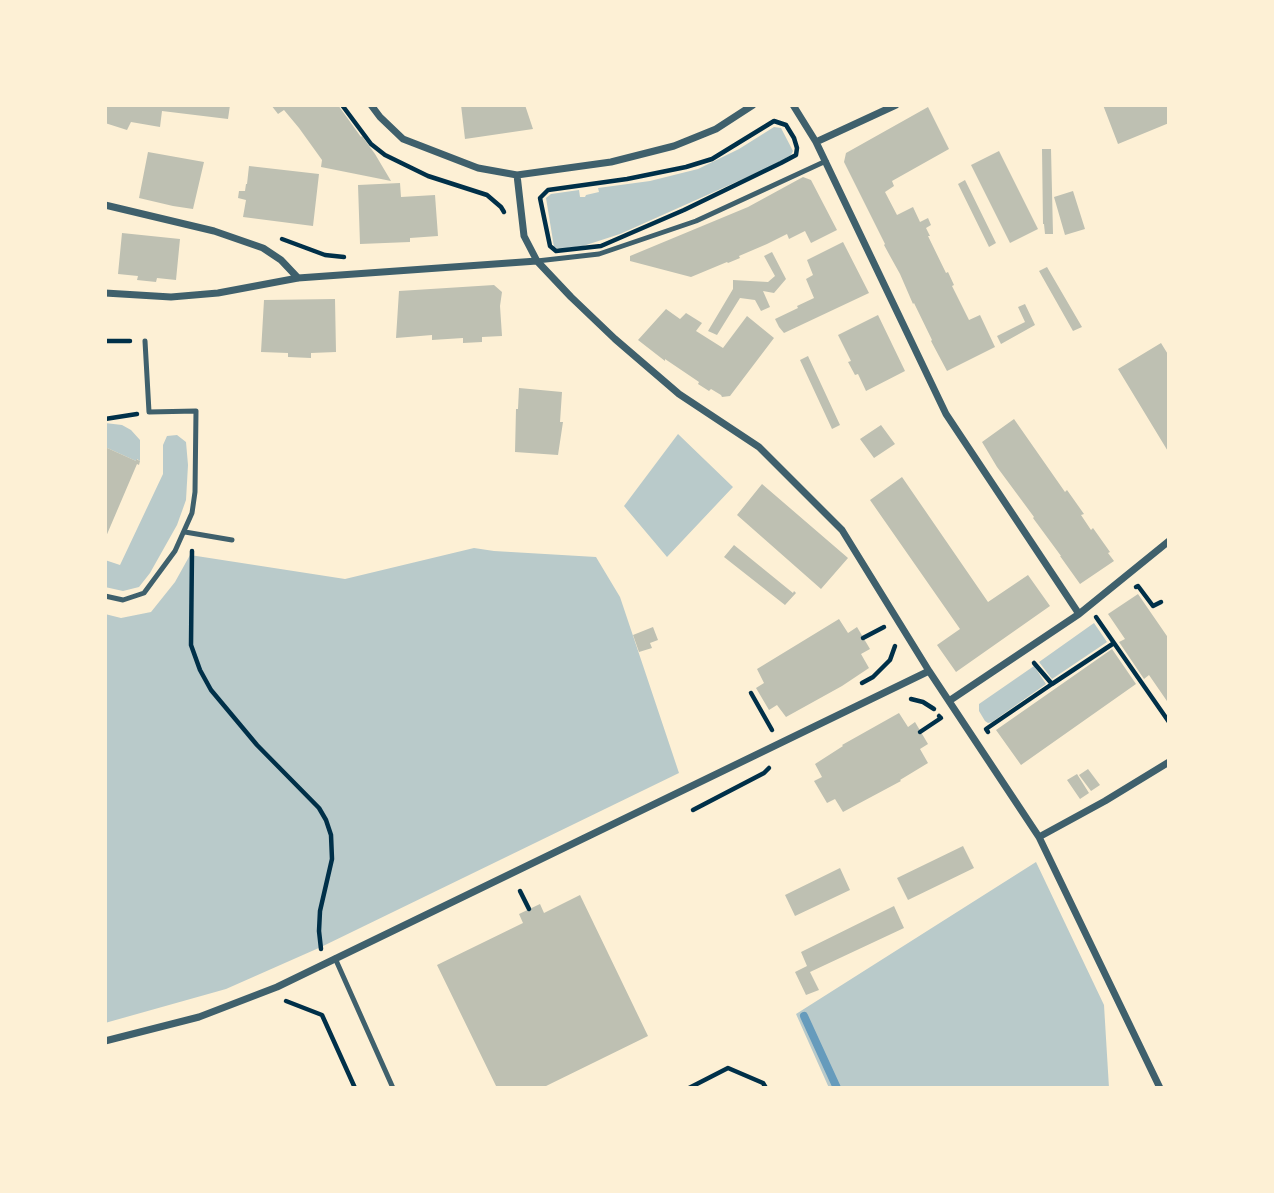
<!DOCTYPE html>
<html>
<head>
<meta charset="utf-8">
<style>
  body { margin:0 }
  #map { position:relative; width:1274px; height:1193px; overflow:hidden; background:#fdf0d5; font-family:"Libre Baskerville",serif }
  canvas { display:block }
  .frame { position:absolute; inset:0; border:107px solid #fdf0d5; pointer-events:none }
</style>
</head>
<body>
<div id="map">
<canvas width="1274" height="1193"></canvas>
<div class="frame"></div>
</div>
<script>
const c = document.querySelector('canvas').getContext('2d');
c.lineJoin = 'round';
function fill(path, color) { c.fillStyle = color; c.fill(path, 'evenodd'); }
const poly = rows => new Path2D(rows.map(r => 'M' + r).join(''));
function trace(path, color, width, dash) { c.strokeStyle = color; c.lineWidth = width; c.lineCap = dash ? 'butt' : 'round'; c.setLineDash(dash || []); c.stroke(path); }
const green = poly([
  [774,127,781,128,793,151,791,155,772,166,620,234,583,246,560,249,554,247,546,198,551,194,579,190,580,197,585,197,586,195,599,192,598,188,650,181,698,169,739,149],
  [105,423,122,425,131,430,140,440,140,461,137,459,136,461,105,447],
  [678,434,733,487,667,557,624,506],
  [177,435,186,442,188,465,186,500,177,525,150,573,139,587,123,591,105,587,105,560,120,565,163,474,163,445,167,436],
  [474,548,494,551,596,557,620,597,679,773,321,947,226,989,105,1023,105,614,121,618,151,612,175,582,190,555,345,579],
  [1094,623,1107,642,1052,679,1039,662],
  [1034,666,1046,684,992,722,988,723,985,721,979,711,979,704],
  [1036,862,1104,1005,1109,1088,829,1088,796,1014]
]);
const stream = poly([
  [804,1016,837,1088]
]);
const building = poly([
  [105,105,230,105,228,119,162,111,160,127,131,122,127,130,105,123],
  [271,105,338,105,361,137,362,136,375,154,391,181,321,167,322,160,299,128,284,110,278,114],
  [461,105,525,105,533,129,465,139],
  [1103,105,1169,105,1169,123,1118,144],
  [928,107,949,149,892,181,894,186,885,192,897,215,913,207,920,222,928,218,931,225,926,228,930,236,928,236,946,273,948,272,954,285,952,286,969,320,980,315,995,347,947,371,931,341,932,340,914,303,913,304,900,274,890,256,884,245,885,244,844,162,846,153],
  [1042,149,1051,149,1053,234,1045,234,1044,224,1043,224],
  [999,151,1038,229,1010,243,971,165],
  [148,152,204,162,193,209,173,206,139,198],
  [249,166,319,174,313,226,243,217,246,200,238,198,239,191,245,191,246,184,247,184],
  [803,177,811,180,837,230,811,243,805,231,789,239,787,234,767,244,739,256,740,258,728,263,727,262,691,277,630,261,630,256,748,207],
  [965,180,996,243,989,247,958,184],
  [400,183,401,197,435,195,438,236,410,238,410,242,360,244,358,185],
  [1073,191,1085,229,1065,235,1054,197],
  [122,233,180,239,176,280,157,278,156,282,137,280,138,276,118,274],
  [843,242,869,293,784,333,779,327,775,319,798,308,797,306,814,298,806,279,813,275,807,260],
  [772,252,786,279,774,293,763,291,770,307,761,311,755,300,740,298,717,335,708,331,733,289,733,280,768,282,775,276,764,256],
  [1047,267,1082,327,1073,331,1039,271],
  [494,285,502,292,500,306,502,336,482,337,482,342,463,343,463,338,432,340,432,335,396,338,399,291],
  [335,299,336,352,311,353,311,358,288,357,288,353,261,352,264,300],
  [1025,304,1035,325,1001,344,997,336,1025,322,1018,307],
  [666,309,680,319,686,313,702,323,696,331,723,348,747,316,774,338,730,396,722,397,721,395,711,389,709,391,698,384,699,382,665,359,665,361,638,340],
  [878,315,905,371,866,391,858,374,855,375,848,362,851,361,838,335],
  [1161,343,1169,356,1169,453,1118,369],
  [808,356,840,425,832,429,800,360],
  [519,388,562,392,560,422,563,422,558,455,515,452,516,409,518,409],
  [1014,419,1065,492,1067,490,1084,514,1081,515,1091,530,1093,528,1110,552,1108,553,1114,561,1080,584,1060,556,1061,556,1033,518,1034,517,997,467,982,442],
  [881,425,895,444,874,458,860,439],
  [105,447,136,461,136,459,140,461,139,465,137,464,105,539],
  [902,477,988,602,1028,575,1050,606,956,672,937,645,960,629,870,500],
  [762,484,848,558,821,589,737,515],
  [734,545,793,593,794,591,796,593,785,605,724,557],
  [1138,594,1169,639,1169,704,1149,675,1144,679,1119,642,1125,639,1108,614],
  [839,619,848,633,857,627,870,649,861,654,869,668,842,686,786,717,777,705,769,710,756,688,764,683,757,669],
  [653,627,658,640,650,643,652,648,639,652,633,635],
  [1112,649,1136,684,1021,765,996,730],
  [899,713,908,727,915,722,928,744,920,749,928,763,900,780,901,781,843,812,835,799,827,803,814,781,822,777,815,764,843,746,842,745],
  [1088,769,1100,785,1091,791,1079,775],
  [1077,774,1089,793,1080,799,1067,780],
  [963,846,974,868,908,900,897,878],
  [840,868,850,890,795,916,785,895],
  [580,895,648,1036,542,1088,497,1088,437,965,523,923,519,914,540,904,544,913],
  [894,906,904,928,810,972,819,990,806,995,795,972,807,966,801,952]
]);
const path = poly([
  [342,105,371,144,385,155,428,176,487,195,501,207,504,212],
  [774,121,786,125,794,138,797,148,796,155,781,163,684,210,601,246,556,251,550,246,540,198,548,190,627,179,686,167,712,159,774,121],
  [282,239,325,255,344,257],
  [105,341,130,341],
  [105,419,137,414],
  [192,551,191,645,200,670,211,690,257,745,319,808,326,820,331,835,332,859,320,911,319,931,321,949],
  [1136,587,1138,586,1153,606,1161,602],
  [863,638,884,627],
  [1114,643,1169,722],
  [862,683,873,677,890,660,895,646],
  [1052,684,1114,643,1096,617],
  [751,693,772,730],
  [911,699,923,702,934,709],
  [920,732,941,718,939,716],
  [988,732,986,729,1052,684,1034,663],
  [693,810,764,773,769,768],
  [520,891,529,909],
  [286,1001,322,1015,355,1088],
  [689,1088,728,1068,763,1083,766,1088]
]);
const service = poly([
  [537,261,599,254,696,221,826,161],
  [185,532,232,540],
  [105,596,123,600,144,593,175,551,192,513,195,492,196,411,149,412,145,341],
  [335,958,393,1088]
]);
const minor = poly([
  [371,105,380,117,403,139,478,168,517,175,611,162,674,146,716,129,753,105],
  [793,105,816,142,896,105],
  [816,142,946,414,1079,614],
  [517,175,524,236,537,261,571,297,615,339,679,394,759,447,842,530,929,671,1039,837,1160,1088],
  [105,205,214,231,263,248,281,260,298,278],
  [105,293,171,297,218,293,298,278,537,261],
  [949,701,1079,614,1169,541],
  [1039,837,1105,801,1169,762],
  [105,1041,199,1017,277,987,929,671]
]);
fill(green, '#b9caca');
trace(stream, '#669bbc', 8);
fill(building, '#bec0b2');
trace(path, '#003049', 4.5);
trace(service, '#3f606c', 5);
trace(minor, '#3f606c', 7);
</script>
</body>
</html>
